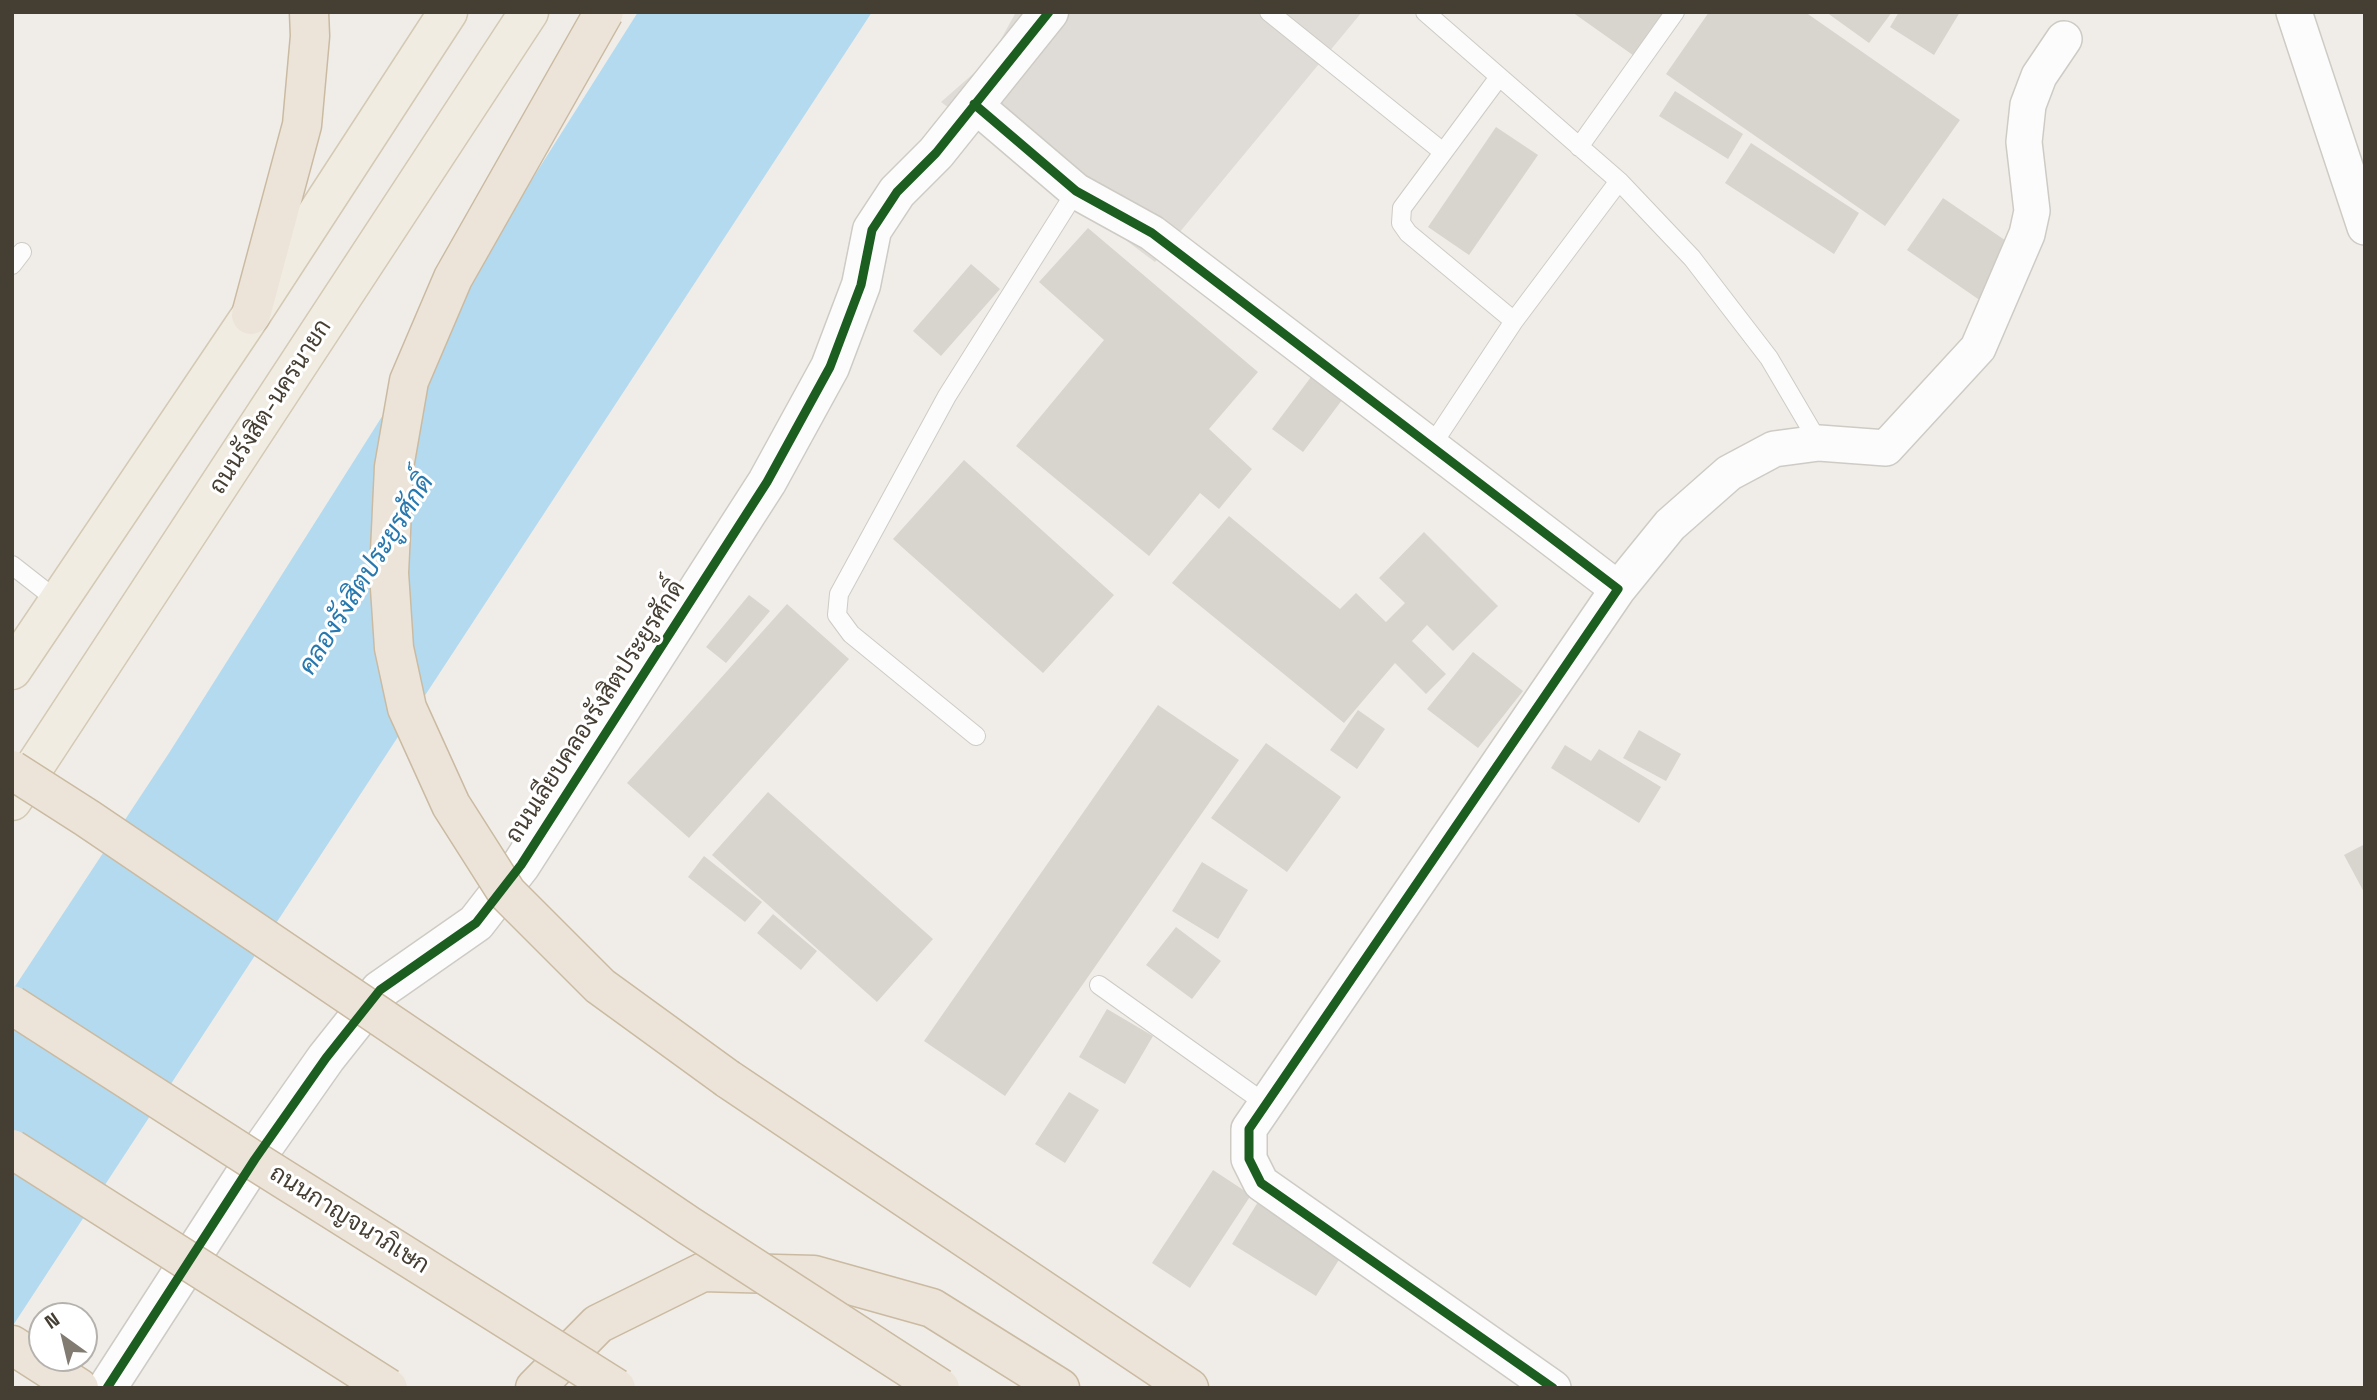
<!DOCTYPE html>
<html>
<head>
<meta charset="utf-8">
<style>
  body { margin:0 }
  #map { position:relative; width:2377px; height:1400px; overflow:hidden; background:#f0ede8; font-family:"Space Grotesk",sans-serif }
  canvas { display:block }
  .frame { position:absolute; inset:0; border:14px solid #453e33; pointer-events:none }
  .north { position:absolute; left:28px; top:1302px; width:70px; height:70px; box-sizing:border-box; background:#fff; border:2px solid #b5b2ad; border-radius:50%; rotate:326deg; font-size:19px; font-weight:700; line-height:28px; text-align:center; color:#453e33 }
  .north::after { content:''; display:block; margin:auto; width:24px; height:32px; background:#817b72; clip-path:polygon(50% 0,100% 100%,50% 72%,0 100%) }
</style>
</head>
<body>
<div id="map">
<canvas width="2377" height="1400"></canvas>
<div class="frame"></div>
<div class="north">N</div>
</div>
<script>
const c = document.querySelector('canvas').getContext('2d');
c.lineJoin = 'round';
function fill(path, color) { c.fillStyle = color; c.fill(path, 'evenodd'); }
const poly = rows => new Path2D(rows.map(r => 'M' + r).join(''));
function trace(path, color, width, dash) { c.strokeStyle = color; c.lineWidth = width; c.lineCap = dash ? 'butt' : 'round'; c.setLineDash(dash || []); c.stroke(path); }
function write(font, color, halo, rows, align = 'center') {
  c.font = font + ' "Space Grotesk",Sarabun,sans-serif'; c.lineWidth = 6; c.setLineDash([]); c.textBaseline = 'middle'; c.strokeStyle = halo; c.fillStyle = color; for (const [text, x, y, turn = 0] of rows) {
    c.save(); c.translate(x, y); c.rotate((+turn || 0) * Math.PI / 180); c.textAlign = isNaN(turn) ? turn : align; if (halo) c.strokeText(text, 0, 0); c.fillText(text, 0, 0); c.restore();
  }
}
const parking = poly([
  [1016,12,1362,12,1155,262,941,102,990,59]
]);
const water = poly([
  [638,12,872,12,12,1327,12,991,169,753]
]);
const building = poly([
  [1572,12,1669,12,1637,58],
  [1709,12,1805,12,1960,120,1885,226,1666,74],
  [1826,12,1892,12,1869,43],
  [1899,12,1960,12,1934,55,1890,27],
  [1675,91,1743,134,1728,159,1659,116],
  [1496,127,1538,155,1469,255,1428,227],
  [1751,143,1859,213,1834,254,1725,183],
  [1943,198,2018,249,1981,301,1907,250],
  [1088,228,1258,372,1209,429,1252,469,1219,509,1200,493,1149,556,1016,446,1104,340,1039,282],
  [971,264,1000,289,941,356,913,331],
  [1311,377,1342,400,1303,452,1272,429],
  [964,460,1114,595,1043,673,893,539],
  [1229,516,1340,609,1356,593,1386,622,1405,603,1379,578,1424,532,1498,606,1453,651,1427,625,1412,641,1446,674,1426,694,1395,663,1344,723,1172,583],
  [749,595,770,611,726,663,706,647],
  [787,604,849,659,689,838,627,783],
  [1473,652,1523,691,1478,748,1427,709],
  [1158,705,1239,760,1005,1096,924,1041],
  [1358,710,1385,729,1357,769,1330,750],
  [1639,730,1681,754,1666,781,1623,758],
  [1266,743,1341,797,1287,872,1211,818],
  [1565,745,1591,761,1599,749,1661,787,1639,823,1551,768],
  [768,792,933,939,877,1002,712,855],
  [2365,844,2365,894,2344,855],
  [704,856,762,902,745,922,688,877],
  [1202,862,1248,890,1218,939,1172,911],
  [773,914,817,951,801,970,757,933],
  [1176,927,1221,961,1192,999,1146,965],
  [1107,1009,1153,1036,1125,1084,1079,1057],
  [1069,1092,1099,1110,1065,1163,1035,1144],
  [1213,1170,1251,1195,1190,1288,1152,1263],
  [1258,1202,1342,1255,1316,1296,1232,1244]
]);
const service = poly([
  [1269,12,1443,152],
  [1425,12,1619,181,1514,321,1430,448],
  [1499,77,1402,208,1401,223,1408,233,1514,321],
  [1579,147,1675,12],
  [1619,181,1692,258,1769,358,1819,443],
  [12,265,22,252],
  [12,565,58,601],
  [976,736,851,634,837,615,839,594,947,396,1076,191],
  [1099,985,1266,1104]
]);
const minor = poly([
  [2294,12,2365,227],
  [974,104,1076,191,1152,233,1618,589,1249,1129,1249,1159,1261,1183,1553,1388],
  [1618,589,1670,525,1729,473,1774,449,1819,443,1886,448,1978,348,2027,234,2032,211,2024,142,2028,105,2039,76,2064,39]
]);
const tertiary = poly([
  [107,1388,255,1159,326,1058,380,990,476,923,521,865,767,482,830,367,861,285,872,230,897,192,936,153,1049,12]
]);
const primary = poly([
  [12,670,251,315,448,12],
  [12,801,529,12]
]);
const motorway = poly([
  [251,315,302,125,310,36,309,12],
  [728,1079,1189,1388],
  [12,1345,79,1388],
  [535,1388,598,1324,703,1272,814,1275,932,1308,1060,1388]
]);
const motorwayBridge = poly([
  [604,12,453,278,409,381,394,467,389,573,394,648,407,708,451,805,507,893,600,986,728,1079],
  [12,770,87,818,688,1225,940,1388],
  [12,1005,250,1158,616,1388],
  [12,1149,388,1388]
]);
const cycleway = poly([
  [974,104,1076,191,1152,233,1618,589,1249,1129,1249,1159,1261,1183,1553,1388],
  [107,1388,255,1159,326,1058,380,990,476,923,521,865,767,482,830,367,861,285,872,230,897,192,936,153,1049,12]
]);
const streetNames = [
  ["ถนนรังสิต-นครนายก",271,407,-57],
  ["ถนนเลียบคลองรังสิตประยูรศักดิ์",596,712,-57],
  ["ถนนกาญจนาภิเษก",349,1220,32]
];
const waterNames = [
  ["คลองรังสิตประยูรศักดิ์",367,575,-58]
];
fill(parking, '#dfdcd7');
fill(water, '#b4daf0');
fill(building, '#d8d4ce');
trace(service, '#cecbc5', 20);
trace(minor, '#cecbc5', 38);
trace(tertiary, '#cecbc5', 41);
trace(primary, '#d3c9b4', 41);
trace(motorway, '#cabaa1', 41);
trace(service, '#fdfcfc', 18);
trace(minor, '#fdfcfc', 35);
trace(tertiary, '#fdfcfc', 38);
trace(primary, '#f1ece2', 38);
trace(motorway, '#ece4d8', 38);
trace(motorwayBridge, '#cabaa1', 41, []);
trace(motorwayBridge, '#ece4d8', 38);
trace(cycleway, '#1b5e20', 9);
write('24px', '#453e33', '#fff', streetNames);
write('italic 26px', '#2678af', '#fff', waterNames);
</script>
</body>
</html>
